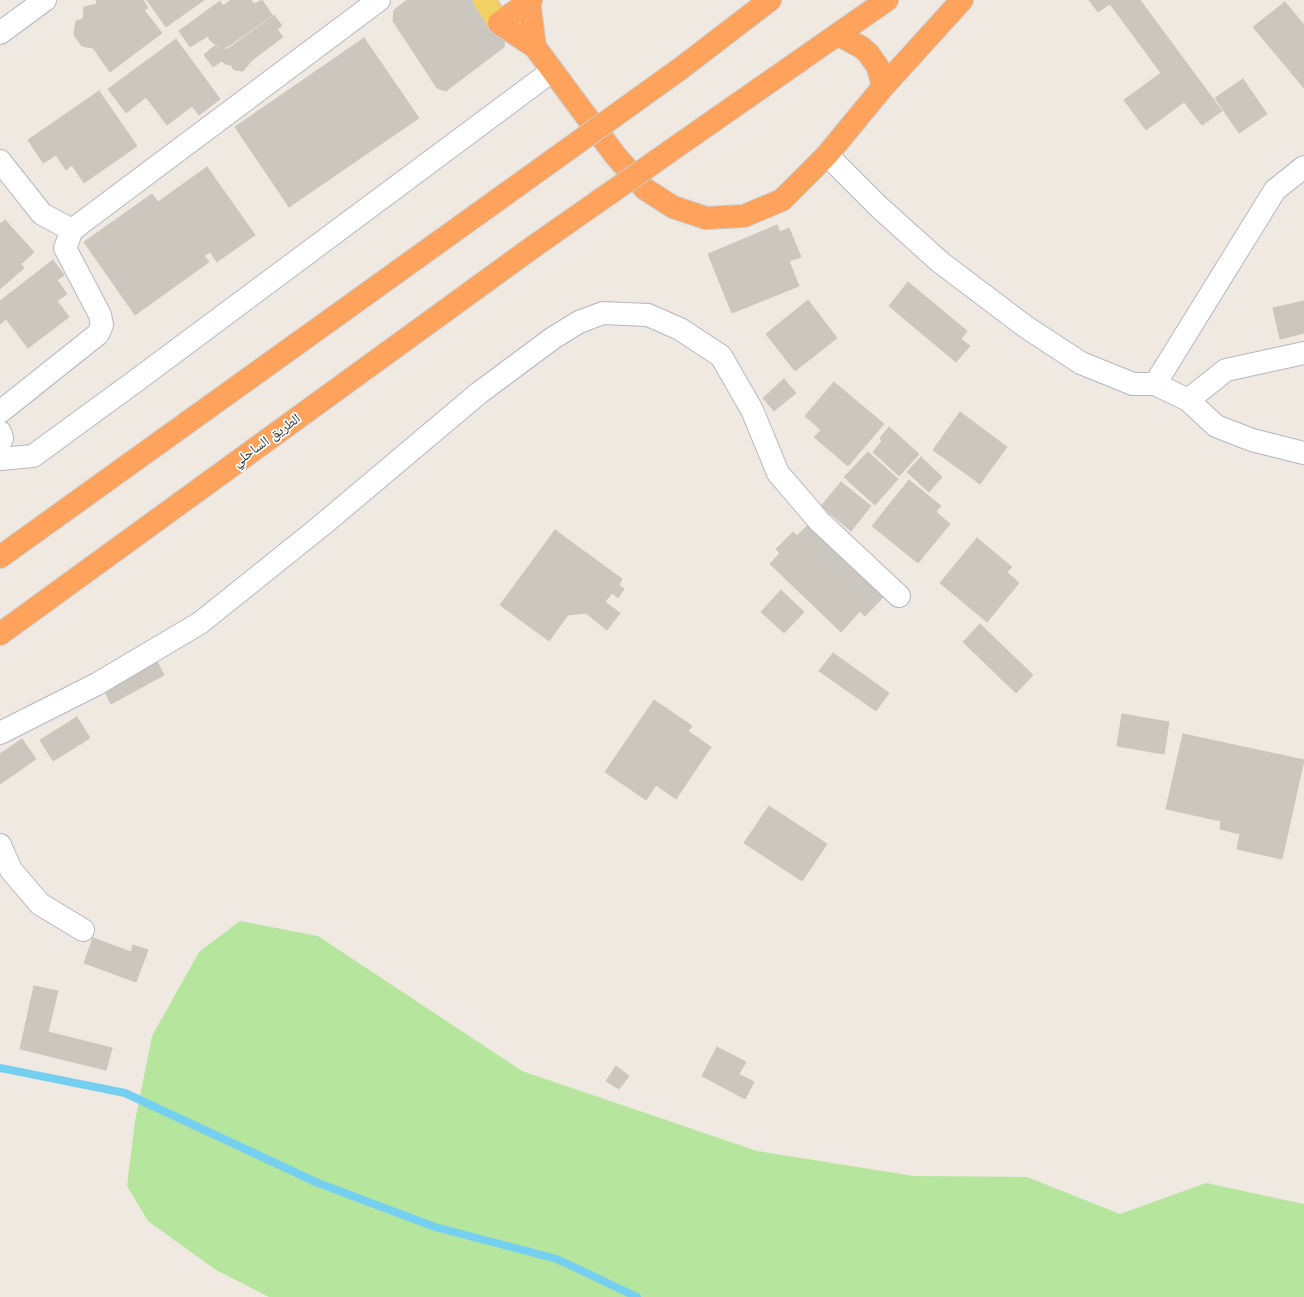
<!DOCTYPE html>
<html>
<head>
<meta charset="utf-8">
<style>
  body { margin:0 }
  canvas { display:block; background:#efe9e1 }
</style>
</head>
<body>
<canvas width="1304" height="1297"></canvas>
<script>
const c = document.querySelector('canvas').getContext('2d');
c.lineJoin = 'round';
function fill(path, color) { c.fillStyle = color; c.fill(path, 'evenodd'); }
const poly = rows => new Path2D(rows.map(r => 'M' + r).join(''));
function trace(path, color, width, dash) { c.strokeStyle = color; c.lineWidth = width; c.lineCap = dash ? 'butt' : 'round'; c.setLineDash(dash || []); c.stroke(path); }
function write(font, color, halo, rows, align = 'center') {
  c.font = font + ' Jost,"Noto Naskh Arabic",sans-serif'; c.lineWidth = 3.5; c.setLineDash([]); c.textBaseline = 'middle'; c.strokeStyle = halo; c.fillStyle = color; for (const [text, x, y, turn = 0] of rows) {
    c.save(); c.translate(x, y); c.rotate((+turn || 0) * Math.PI / 180); c.textAlign = isNaN(turn) ? turn : align; if (halo) c.strokeText(text, 0, 0); c.fillText(text, 0, 0); c.restore();
  }
}
const green = poly([
  [240,921,318,936,522,1071,757,1151,914,1176,1027,1177,1120,1214,1206,1183,1304,1204,1304,1297,269,1297,216,1270,148,1221,127,1186,135,1121,152,1036,199,952]
]);
const stream = poly([
  [0,1068,125,1093,318,1183,435,1227,557,1259,637,1297]
]);
const building = poly([
  [96,0,143,0,148,8,144,10,162,33,110,72,93,48,82,46,74,35,76,21,83,19,84,7,97,4,96,0],
  [147,0,204,0,166,27,147,0],
  [231,0,251,0,254,4,262,0,272,15,229,46,220,49,210,40,208,36,190,47,179,31,220,1,223,6,231,0],
  [407,0,480,0,505,35,504,47,446,91,437,88,393,21,394,10,407,0],
  [1089,0,1140,0,1222,111,1202,125,1184,102,1146,130,1124,100,1161,73,1110,4,1098,12,1089,0],
  [1285,2,1304,25,1304,88,1253,27,1285,2],
  [274,15,282,26,277,29,283,37,251,61,243,71,234,70,231,65,225,64,222,61,213,67,204,55,214,46,220,49,228,49,274,15],
  [364,38,419,118,289,207,235,127,364,38],
  [176,39,220,99,199,115,192,106,167,125,146,97,126,113,108,89,176,39],
  [1243,79,1267,114,1239,133,1215,98,1243,79],
  [99,91,137,146,84,183,72,165,66,170,56,155,43,163,28,140,99,91],
  [207,167,255,235,217,262,210,252,204,256,209,262,135,315,84,242,152,194,158,202,207,167],
  [5,220,34,252,21,264,24,268,0,289,0,224,5,220],
  [777,225,780,232,789,228,801,257,789,261,799,286,732,313,708,254,777,225],
  [53,260,64,275,57,280,67,294,57,301,69,317,28,348,6,319,0,324,0,301,53,260],
  [908,282,967,331,961,339,970,346,956,362,889,306,908,282],
  [808,300,837,338,795,371,766,334,808,300],
  [1304,301,1304,333,1280,339,1273,308,1304,301],
  [784,379,796,393,774,411,763,398,784,379],
  [834,382,884,424,848,466,814,437,821,430,805,416,834,382],
  [960,412,1007,447,980,484,933,450,960,412],
  [889,427,919,454,899,476,873,452,882,441,880,438,889,427],
  [868,452,898,479,875,505,844,477,868,452],
  [921,457,942,477,929,492,907,472,921,457],
  [909,480,941,506,936,512,950,524,918,563,872,526,909,480],
  [841,482,871,506,851,531,821,506,841,482],
  [810,523,885,595,865,616,860,611,841,632,770,564,780,553,776,549,793,532,797,536,810,523],
  [555,530,622,579,619,585,624,589,618,598,612,593,605,602,620,613,607,630,586,613,568,615,549,641,500,605,555,530],
  [977,538,1012,567,1007,572,1019,583,987,622,940,583,977,538],
  [781,590,804,612,784,633,761,612,781,590],
  [980,624,1033,675,1016,693,963,642,980,624],
  [833,653,889,693,876,711,819,671,833,653],
  [156,660,164,675,111,704,103,688,156,660],
  [654,700,692,726,688,731,711,747,676,799,656,785,646,800,605,772,654,700],
  [1122,714,1169,722,1164,754,1117,746,1122,714],
  [77,717,90,738,53,761,40,740,77,717],
  [1183,734,1304,760,1282,859,1237,849,1240,834,1220,829,1221,821,1166,809,1183,734],
  [22,739,36,759,0,784,0,754,22,739],
  [769,806,827,844,802,881,744,843,769,806],
  [93,938,131,952,133,945,148,950,136,982,84,963,93,938],
  [34,986,58,991,48,1032,112,1048,106,1070,20,1049,34,986],
  [717,1047,746,1062,739,1074,754,1082,745,1099,702,1076,717,1047],
  [616,1066,629,1076,619,1089,606,1081,616,1066]
]);
const minor = poly([
  [0,33,45,0],
  [827,155,879,207,940,262,1026,327,1081,363,1133,384,1155,384,1188,400,1216,426,1252,440,1304,453],
  [0,161,42,214,72,230,65,248,100,315,102,325,98,334,0,412],
  [72,230,379,0],
  [1155,384,1275,190,1304,167],
  [1188,400,1226,370,1304,353],
  [0,432,2,438,0,443],
  [0,459,33,456,137,380,552,71],
  [0,733,97,684,200,623,321,526,479,393,553,338,579,322,603,313,648,315,680,329,721,356,752,410,778,473,819,521,899,596],
  [0,845,11,870,40,904,83,930]
]);
const major = poly([
  [484,0,499,23]
]);
const highway = poly([
  [531,0,499,23,535,47,615,155,645,189,673,207,706,218,744,216,782,200,827,155,883,87,962,0],
  [529,1,535,47],
  [839,35,861,47,868,53,878,67,883,87],
  [680,69,770,0],
  [719,117,887,0],
  [0,557,496,201],
  [0,634,533,247]
]);
const highwayBridge = poly([
  [496,201,680,69],
  [533,247,719,117]
]);
const streetNames = [
  ["الطريق الساحلي",267,441,-36]
];
fill(green, '#b6e59e');
trace(stream, '#75cff0', 8);
fill(building, '#cbc7bf');
trace(building, '#cbc5ba', 1);
trace(minor, '#b4b7c1', 24);
trace(major, '#c9c9c9', 24);
trace(highway, '#c9c9c9', 24);
trace(minor, '#fff', 22);
trace(major, '#f2d163', 22);
trace(highway, '#ffa35c', 22);
trace(highwayBridge, '#c9c9c9', 24, []);
trace(highwayBridge, '#ffa35c', 22);
write('14px', '#2e2e2e', '#fff', streetNames);
</script>
</body>
</html>
